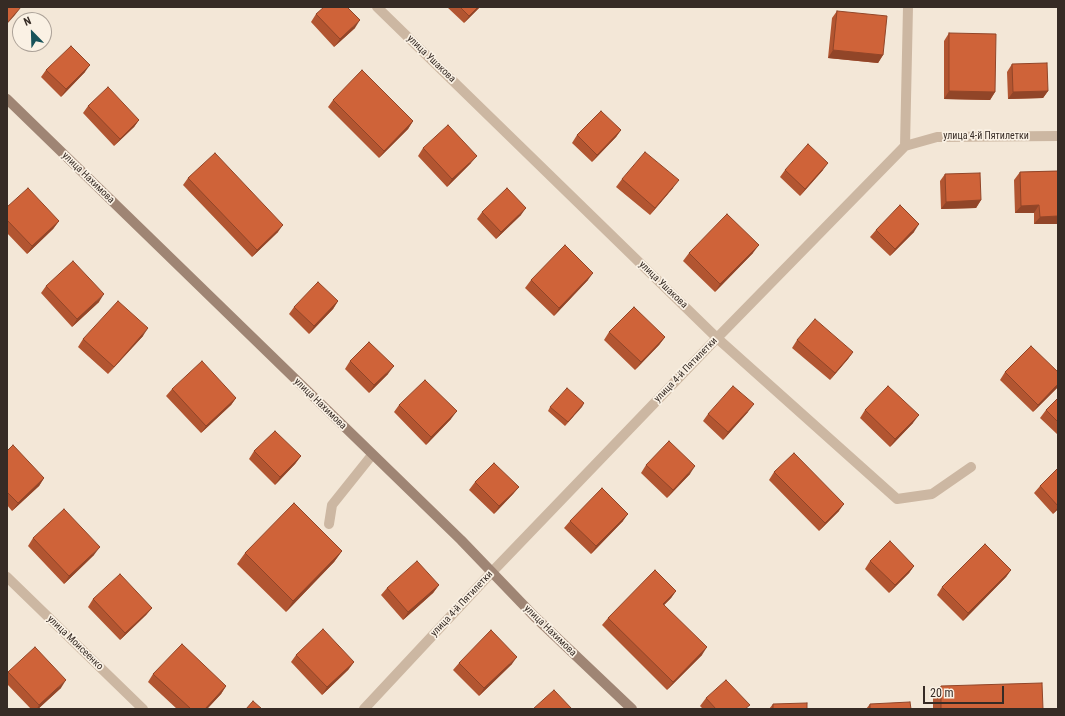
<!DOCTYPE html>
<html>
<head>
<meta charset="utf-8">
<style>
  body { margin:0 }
  #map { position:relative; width:1065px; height:716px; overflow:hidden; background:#f3e7d7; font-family:"Roboto Condensed",sans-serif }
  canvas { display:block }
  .frame { position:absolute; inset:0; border:8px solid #362b25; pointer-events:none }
  .north { position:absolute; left:12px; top:12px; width:40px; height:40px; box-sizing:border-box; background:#faf1e4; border:1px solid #aca298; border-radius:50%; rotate:337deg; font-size:11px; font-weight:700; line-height:16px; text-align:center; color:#362b25 }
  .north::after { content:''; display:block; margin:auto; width:14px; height:18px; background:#18535a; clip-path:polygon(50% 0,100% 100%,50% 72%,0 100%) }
  .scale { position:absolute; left:923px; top:686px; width:81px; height:18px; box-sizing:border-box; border:2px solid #362b25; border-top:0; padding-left:5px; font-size:12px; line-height:14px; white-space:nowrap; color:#362b25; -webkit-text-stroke:3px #faf1e4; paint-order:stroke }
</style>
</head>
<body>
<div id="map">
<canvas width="1065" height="716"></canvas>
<div class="frame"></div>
<div class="north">N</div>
<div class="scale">20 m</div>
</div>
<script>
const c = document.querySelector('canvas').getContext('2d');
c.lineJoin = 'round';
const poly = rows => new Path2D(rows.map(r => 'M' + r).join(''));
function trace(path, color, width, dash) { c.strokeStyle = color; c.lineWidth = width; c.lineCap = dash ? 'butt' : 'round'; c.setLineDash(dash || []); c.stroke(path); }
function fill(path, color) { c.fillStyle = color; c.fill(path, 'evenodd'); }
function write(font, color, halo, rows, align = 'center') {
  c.font = font + ' "Roboto Condensed",sans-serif'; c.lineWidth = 3.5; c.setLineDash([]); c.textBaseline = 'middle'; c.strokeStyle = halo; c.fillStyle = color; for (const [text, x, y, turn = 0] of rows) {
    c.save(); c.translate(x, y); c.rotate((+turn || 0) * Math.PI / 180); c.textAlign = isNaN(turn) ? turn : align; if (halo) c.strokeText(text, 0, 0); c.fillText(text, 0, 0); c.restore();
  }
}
const lane = poly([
  [329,524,332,505,372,455]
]);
const street = poly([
  [377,7,717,338,897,499,932,494,971,467],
  [905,146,908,7],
  [7,577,143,709],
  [364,709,491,573,717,338,905,146,937,137,1058,136]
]);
const secondary = poly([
  [7,99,461,540,534,616,632,709]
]);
const wall = poly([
  [447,7,480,7,464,23],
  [837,11,883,55,878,63,828,58,832,18],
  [316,14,355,28,334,47,311,22],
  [949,33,995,92,990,100,944,99,944,41],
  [1012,64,1048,91,1043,98,1008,99,1007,72],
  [46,70,85,72,61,97,41,77],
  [333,100,413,121,408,129,379,158,328,107],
  [88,106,139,120,134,127,114,146,83,113],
  [621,130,616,137,592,162,572,143,577,135],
  [423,148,471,163,447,187,418,156],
  [785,170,823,170,800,196,780,177],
  [1058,171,1058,224,1034,224,1034,213,1015,213,1014,180,1020,172],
  [945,174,981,200,976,208,941,209,940,181],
  [188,178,278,232,252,257,183,185],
  [622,179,673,188,650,215,616,187],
  [7,207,59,221,53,229,27,254,7,233],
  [482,212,521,215,496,239,477,219],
  [876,230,914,232,890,256,870,237],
  [689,253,753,253,715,292,683,261],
  [531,280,588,280,554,316,525,288],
  [46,286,99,302,72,327,41,293],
  [338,301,333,309,309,334,289,314,294,307],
  [609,332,665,337,659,345,635,370,604,340],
  [143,336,108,374,78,347,83,339],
  [797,340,853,352,848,359,830,380,792,348],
  [350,361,388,374,369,393,345,369],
  [1005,372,1058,387,1033,412,1000,380],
  [172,389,236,398,231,405,201,433,166,396],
  [1058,398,1058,435,1040,418,1046,410],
  [584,403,565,426,548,411,550,407],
  [399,405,451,419,426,445,394,412],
  [865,410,913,423,890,447,860,418],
  [748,412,723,440,703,421,708,414],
  [7,451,44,478,39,486,12,511,7,505],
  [254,451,301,456,295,464,275,485,249,459],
  [646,465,690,474,667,498,641,473],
  [1058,468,1058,509,1053,514,1034,493,1040,486],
  [774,472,839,511,819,531,769,480],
  [475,482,519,487,513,494,494,514,469,490],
  [570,521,623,521,591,554,564,528],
  [33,538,94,555,64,584,28,546],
  [342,551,334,562,286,612,237,564,245,553],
  [870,561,914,566,909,573,889,593,865,569],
  [1011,570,1006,577,963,621,937,595,942,587],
  [439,585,433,593,403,620,381,595,387,588],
  [676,591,671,598,664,605,702,655,667,690,602,625,608,618],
  [93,599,152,608,146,615,120,640,88,607],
  [296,655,354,662,348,670,322,695,291,662],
  [459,663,512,664,479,696,453,670],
  [8,672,61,688,38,709,31,709,7,684,7,674],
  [153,674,226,686,221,694,207,709,177,709,148,682],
  [941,686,1043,709,933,709,933,696],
  [706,698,747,709,703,709,700,706],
  [773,704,807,709,769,709],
  [870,704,911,709,866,709]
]);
const shadedWall = poly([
  [21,7,15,15,7,24,7,23],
  [478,7,480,7,464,23,469,16],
  [360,20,355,28,334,47,340,39],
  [833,50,883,55,878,63,828,58],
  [90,65,85,72,61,97,66,89],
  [949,91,995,92,990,100,944,99],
  [1048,91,1043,98,1008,99,1013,92],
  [139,120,134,127,114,146,120,139],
  [413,121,408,129,379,158,384,151],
  [621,130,616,137,592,162,597,155],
  [477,156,471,163,447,187,452,179],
  [828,163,823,170,800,196,805,189],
  [679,180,673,188,650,215,655,208],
  [981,200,976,208,941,209,946,202],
  [1039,205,1034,213,1015,213,1021,206],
  [526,208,521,215,496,239,501,232],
  [1058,216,1058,224,1034,224,1040,217],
  [59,221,53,229,27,254,32,246],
  [919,224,914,232,890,256,895,249],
  [283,225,278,232,252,257,257,250],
  [759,245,753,253,715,292,720,284],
  [593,273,588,280,554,316,559,308],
  [104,294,99,302,72,327,77,319],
  [338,301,333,309,309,334,314,326],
  [148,328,143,336,108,374,114,367],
  [665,337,659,345,635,370,641,362],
  [853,352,848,359,830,380,835,373],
  [394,366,388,374,369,393,374,385],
  [1058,384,1058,387,1033,412,1038,405],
  [236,398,231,405,201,433,206,426],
  [584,403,582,407,565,426,568,422],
  [754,404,748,412,723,440,728,432],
  [457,411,451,419,426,445,431,437],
  [919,415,913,423,890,447,895,439],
  [301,456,295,464,275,485,280,477],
  [695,466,690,474,667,498,673,490],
  [44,478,39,486,12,511,18,503],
  [519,487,513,494,494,514,499,506],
  [844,504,839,511,819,531,825,523],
  [1058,507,1058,509,1053,514],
  [628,514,623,521,591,554,596,546],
  [100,547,94,555,64,584,69,576],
  [342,551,334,562,286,612,293,601],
  [914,566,909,573,889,593,895,585],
  [1011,570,1006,577,963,621,968,613],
  [439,585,433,593,403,620,408,612],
  [676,591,671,598,658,611,663,604],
  [152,608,146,615,120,640,125,633],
  [707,647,702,655,667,690,673,682],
  [517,657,512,664,479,696,484,688],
  [354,662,348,670,322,695,327,687],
  [66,680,61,688,38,709,37,709,39,705],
  [226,686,221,694,207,709,205,709]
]);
const building = poly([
  [7,7,21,7,7,23,7,7],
  [324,7,347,7,360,20,340,39,316,14,324,7],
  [460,7,478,7,469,16,460,7],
  [837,11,887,16,883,55,833,50,837,11],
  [949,33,996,34,995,92,949,91,949,33],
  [71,46,90,65,66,89,46,70,71,46],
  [1047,63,1048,91,1013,92,1012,64,1047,63],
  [362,70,413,121,384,151,333,100,362,70],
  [108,87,139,120,120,139,88,106,108,87],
  [601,111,621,130,597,155,577,135,601,111],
  [448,125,477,156,452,179,423,148,448,125],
  [808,144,828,163,805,189,785,170,808,144],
  [645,152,679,180,655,208,622,179,645,152],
  [215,153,283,225,257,250,188,178,215,153],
  [1058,171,1058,216,1040,217,1039,205,1021,206,1020,172,1058,171],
  [980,173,981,200,946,202,945,174,980,173],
  [28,188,59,221,32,246,7,220,7,207,28,188],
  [507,188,526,208,501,232,482,212,507,188],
  [900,205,919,224,895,249,876,230,900,205],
  [727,214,759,245,720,284,689,253,727,214],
  [565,245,593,273,559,308,531,280,565,245],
  [73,261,104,294,77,319,46,286,73,261],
  [318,282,338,301,314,326,294,307,318,282],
  [118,301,148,328,114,367,83,339,118,301],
  [634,307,665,337,641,362,609,332,634,307],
  [815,319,853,352,835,373,797,340,815,319],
  [369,342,394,366,374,385,350,361,369,342],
  [1031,346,1058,372,1058,384,1038,405,1005,372,1031,346],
  [202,361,236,398,206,426,172,389,202,361],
  [425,380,457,411,431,437,399,405,425,380],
  [733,386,754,404,728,432,708,414,733,386],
  [888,386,919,415,895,439,865,410,888,386],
  [567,388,584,403,568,422,550,407,567,388],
  [1058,398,1058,422,1046,410,1058,398],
  [275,431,301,456,280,477,254,451,275,431],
  [669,441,695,466,673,490,646,465,669,441],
  [13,445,44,478,18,503,7,492,7,451,13,445],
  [794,453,844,504,825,523,774,472,794,453],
  [494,463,519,487,499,506,475,482,494,463],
  [1058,468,1058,506,1040,486,1058,468],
  [602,488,628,514,596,546,570,521,602,488],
  [294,503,342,551,293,601,245,553,294,503],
  [64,509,100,547,69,576,33,538,64,509],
  [890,541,914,566,895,585,870,561,890,541],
  [985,544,1011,570,968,613,942,587,985,544],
  [417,561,439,585,408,612,387,588,417,561],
  [655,570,676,591,663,604,707,647,673,682,608,618,655,570],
  [120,574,152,608,125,633,93,599,120,574],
  [323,629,354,662,327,687,296,655,323,629],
  [491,630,517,657,484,688,459,663,491,630],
  [182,644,226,686,205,709,191,709,153,674,182,644],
  [35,647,66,680,39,705,8,672,35,647],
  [726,680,750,705,745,709,716,709,706,698,726,680],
  [1042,683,1043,709,941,709,941,686,1042,683],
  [554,690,572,709,533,709,554,690],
  [253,701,262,709,246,709,253,701],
  [910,702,911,709,870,709,870,704,910,702],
  [807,703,807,709,773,709,773,704,807,703]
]);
const streetNames = [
  ["улица Ушакова",431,59,44],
  ["улица 4-й Пятилетки",986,136],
  ["улица Нахимова",88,178,44],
  ["улица Ушакова",663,285,44],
  ["улица 4-й Пятилетки",686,370,-46],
  ["улица Нахимова",320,404,44],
  ["улица 4-й Пятилетки",462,604,-47],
  ["улица Нахимова",550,631,44],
  ["улица Моисеенко",75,643,44]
];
trace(lane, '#ccb7a2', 10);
trace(street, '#ccb7a2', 10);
trace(secondary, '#9f8574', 10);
fill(wall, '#b25531');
fill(shadedWall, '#914528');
fill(building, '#cf6339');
trace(building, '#914528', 1);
write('10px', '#362b25', '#faf1e4', streetNames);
</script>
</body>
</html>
